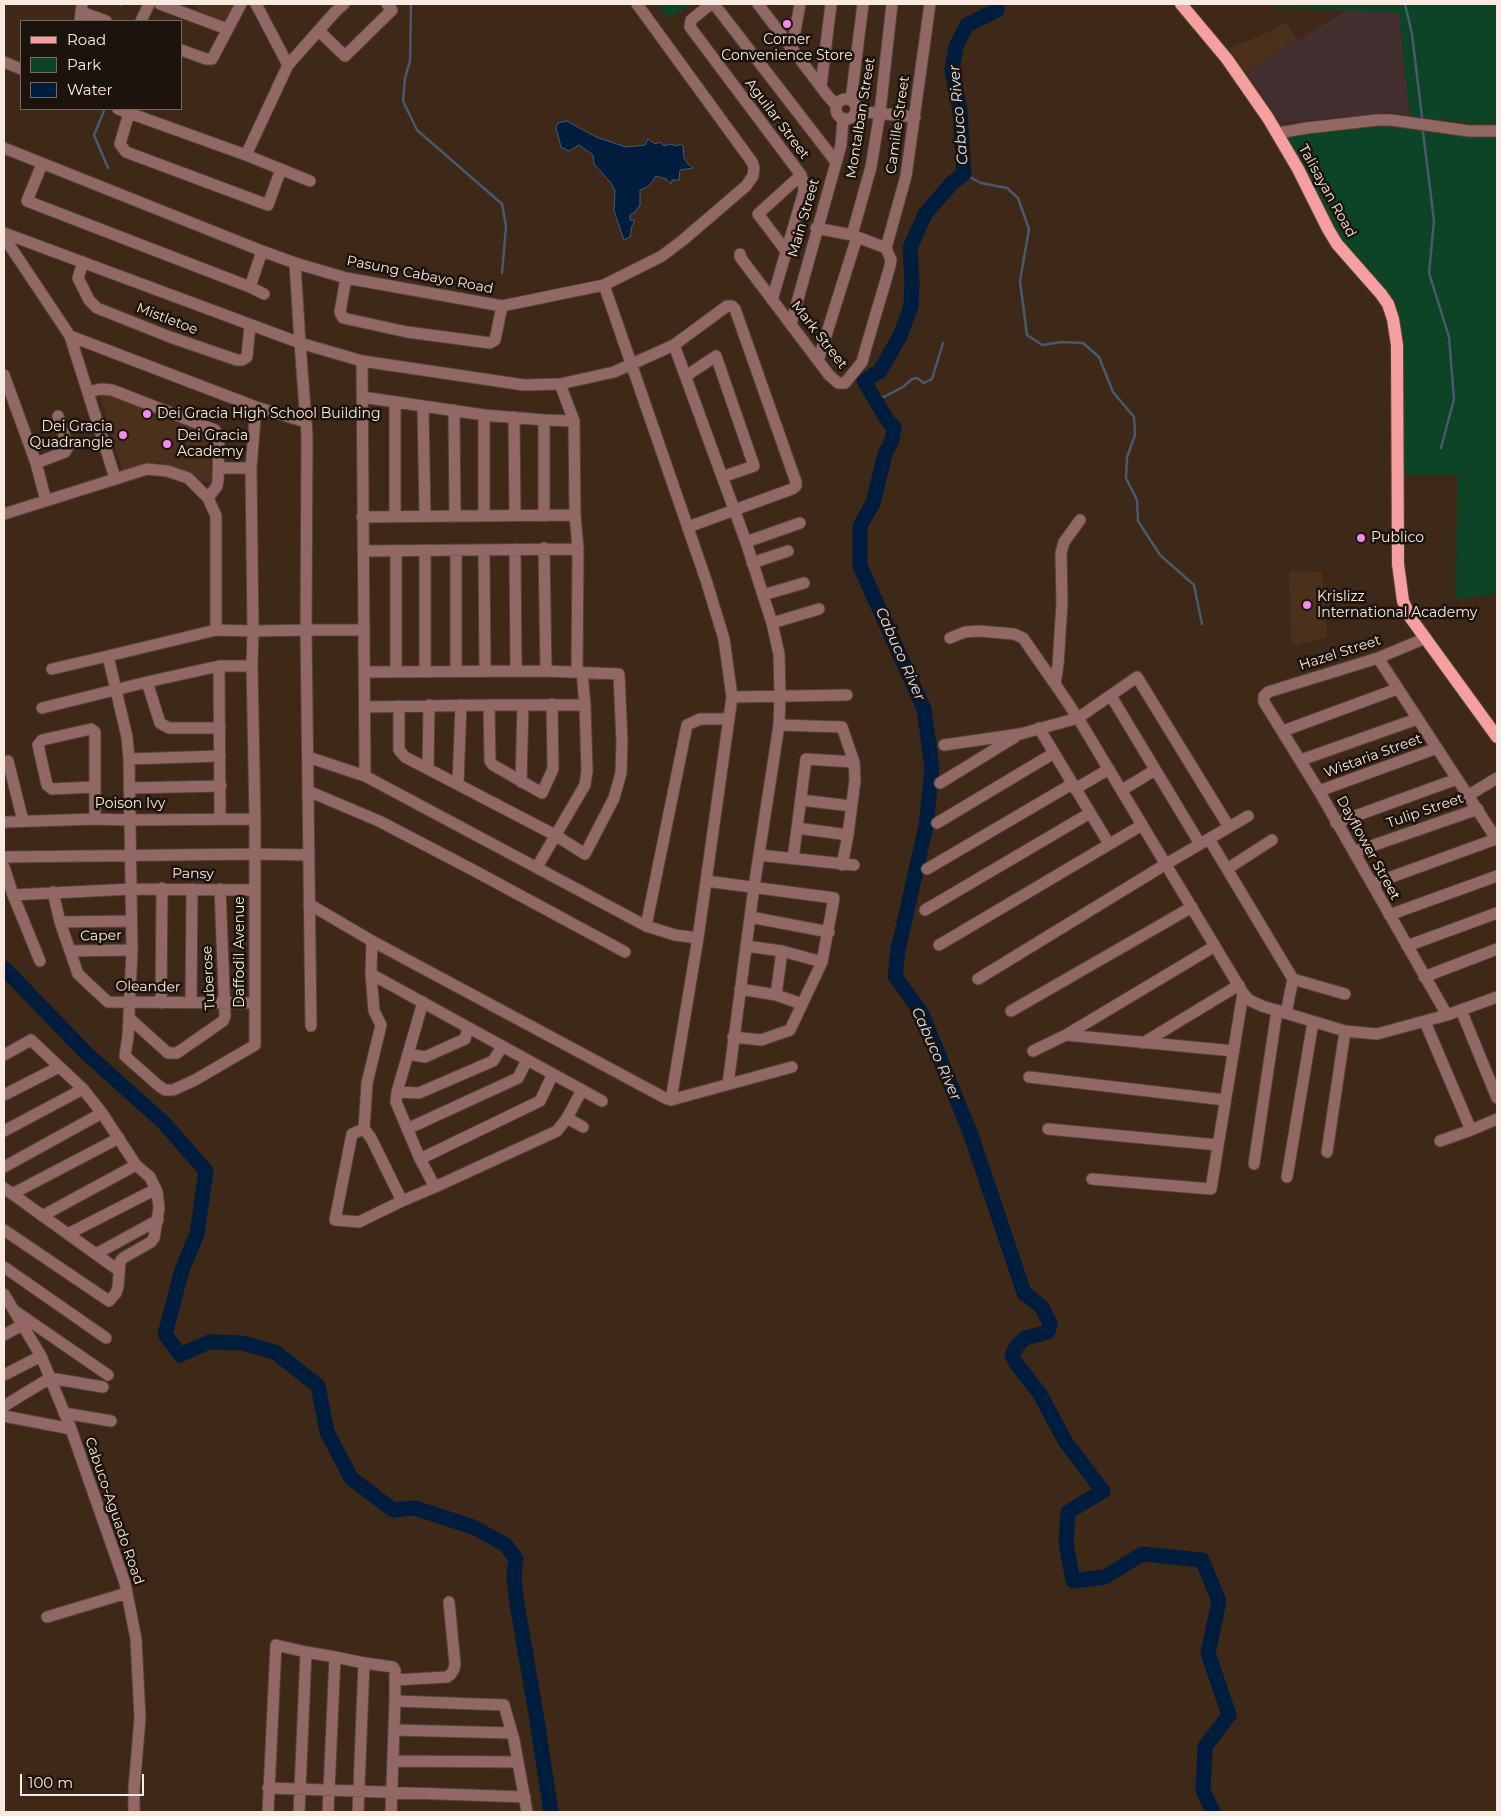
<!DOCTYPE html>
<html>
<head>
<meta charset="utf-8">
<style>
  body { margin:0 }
  #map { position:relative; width:1501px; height:1816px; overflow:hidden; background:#3e2818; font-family:Montserrat,sans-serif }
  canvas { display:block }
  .frame { position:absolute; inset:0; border:5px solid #f8eae0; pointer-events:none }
  .legend { position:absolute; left:20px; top:20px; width:162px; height:90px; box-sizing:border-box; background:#1d130d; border:1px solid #756961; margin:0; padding:6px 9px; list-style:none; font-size:15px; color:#f8eae0 }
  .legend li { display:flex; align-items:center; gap:10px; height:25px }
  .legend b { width:25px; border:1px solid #756961 }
  .scale { position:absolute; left:20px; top:1774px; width:124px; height:22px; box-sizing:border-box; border:2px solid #f8eae0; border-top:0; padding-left:6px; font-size:15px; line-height:18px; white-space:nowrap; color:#f8eae0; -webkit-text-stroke:4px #1d130d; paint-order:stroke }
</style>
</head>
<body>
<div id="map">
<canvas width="1501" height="1816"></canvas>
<div class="frame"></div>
<ul class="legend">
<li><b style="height:6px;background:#f5a09e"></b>Road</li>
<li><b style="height:14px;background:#0d4426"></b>Park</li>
<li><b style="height:14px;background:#001d3d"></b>Water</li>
</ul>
<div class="scale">100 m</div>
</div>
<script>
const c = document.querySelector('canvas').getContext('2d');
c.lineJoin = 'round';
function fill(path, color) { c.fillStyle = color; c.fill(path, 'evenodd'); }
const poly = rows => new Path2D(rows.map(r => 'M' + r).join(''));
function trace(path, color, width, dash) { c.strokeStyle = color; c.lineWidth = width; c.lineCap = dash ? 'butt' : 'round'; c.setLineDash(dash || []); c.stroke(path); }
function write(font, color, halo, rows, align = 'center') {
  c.font = font + ' Montserrat,sans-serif'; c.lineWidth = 5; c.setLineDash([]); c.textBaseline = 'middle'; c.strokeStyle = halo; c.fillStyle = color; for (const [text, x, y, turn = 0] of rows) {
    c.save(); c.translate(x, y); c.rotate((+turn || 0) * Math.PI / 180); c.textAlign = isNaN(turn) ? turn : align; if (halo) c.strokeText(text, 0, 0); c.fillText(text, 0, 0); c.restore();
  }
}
const built = poly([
  [195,4,235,4,225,25,199,14],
  [1286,22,1297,40,1246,73,1229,48,1269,32],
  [99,393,113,394,219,432,214,486,159,462,122,470],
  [1289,571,1322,572,1327,638,1292,646]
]);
const industrial = poly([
  [1347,10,1399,13,1410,116,1390,112,1379,113,1281,123,1246,73]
]);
const green = poly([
  [657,4,692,4,668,18],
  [1262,4,1497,4,1497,124,1487,125,1410,116,1399,13,1276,7],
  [1387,124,1497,135,1497,594,1456,599,1457,476,1403,475,1397,327,1332,230,1286,137]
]);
const water = poly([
  [567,121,596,137,626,147,645,145,648,139,655,144,660,142,664,146,669,144,678,146,680,144,683,146,684,158,688,164,693,168,680,170,679,180,672,180,671,184,666,179,656,176,649,186,640,190,640,205,635,212,630,215,630,220,635,221,632,226,630,237,624,240,614,211,615,191,611,183,594,164,593,155,579,145,569,151,561,147,556,128,558,123,567,121]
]);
const stream = poly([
  [120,4,121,5],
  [411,4,410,61,405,78,403,101,417,130,502,204,506,226,502,273],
  [1405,4,1412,34,1422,117],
  [104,111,94,135,108,168],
  [1423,132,1434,221,1429,273,1449,337,1454,399,1441,448],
  [964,174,981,183,1007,188,1018,198,1029,229,1020,281,1027,335,1042,345,1062,342,1083,343,1099,357,1113,392,1134,417,1135,435,1127,457,1126,478,1137,500,1138,521,1160,555,1194,585,1202,624],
  [868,387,877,396,884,397,903,387,912,379,917,378,924,383,932,379,943,343]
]);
const river = poly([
  [997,4,997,10,967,25,956,46,952,70,960,111,964,174,952,183,925,214,910,248,912,282,911,306,900,336,880,371,864,381,888,421,894,427,892,440,885,454,873,503,860,526,860,566,924,709,932,768,926,826,898,950,895,976,922,1014,971,1135,1024,1293,1042,1307,1050,1324,1048,1332,1025,1338,1017,1346,1012,1355,1016,1363,1040,1394,1065,1441,1103,1491,1068,1512,1066,1543,1073,1581,1105,1577,1142,1554,1202,1560,1219,1601,1208,1653,1229,1715,1205,1747,1203,1790,1213,1812],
  [4,968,86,1053,163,1122,206,1171,197,1234,182,1270,165,1334,180,1355,209,1342,242,1343,275,1352,318,1386,327,1432,351,1478,393,1510,415,1508,473,1527,506,1545,516,1559,514,1578,517,1604,536,1714,551,1812]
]);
const minor = poly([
  [160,4,227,29],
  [256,4,288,65],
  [711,4,691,20,690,27,801,175,803,182,804,191,772,300],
  [714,4,836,162],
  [758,4,827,95,836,105],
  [81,12,106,21],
  [80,21,82,4],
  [141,21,149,4],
  [319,31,345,56,392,10,387,4],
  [792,48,800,4],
  [181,50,206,59,212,59,241,4],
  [4,62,21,69],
  [821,86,831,4],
  '836 109a10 10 0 1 1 20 0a10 10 0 1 1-20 0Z',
  [851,100,863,4],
  [118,109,246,155,310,181],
  [856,111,915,117],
  [129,113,120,144,126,152,268,205,281,169],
  [1278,133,1307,128,1377,120,1391,120,1469,131,1497,131],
  [4,148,262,251,295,263,346,278,502,306,604,285,662,256,683,240,746,186,753,176,754,168,752,162,637,4],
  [246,155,288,65,335,12,344,4],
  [42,164,27,201,250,287,264,294],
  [816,228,852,235,886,248],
  [4,233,300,343,362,361,524,385,560,384,614,372,674,345,727,306,732,306,735,309,796,482,796,486,792,489,688,527],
  [852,235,871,167,880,112,892,4],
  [4,237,70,336,115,478],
  [886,248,906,176,930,4],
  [786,251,758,214,801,175],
  [740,254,740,257,829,375,838,383,845,383,862,362,865,351,890,266,891,260,886,248],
  [83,262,78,278,89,300,97,308,170,337,237,360,242,360,247,357,250,325],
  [295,263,300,343,307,435,306,630,311,1026],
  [346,278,340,312,343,318,407,332,490,343,495,340,502,306],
  [604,285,706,580,724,639,732,697,698,938,671,1100],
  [250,287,262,251],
  [791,324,841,145,843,119],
  [70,336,256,407,306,422],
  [674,345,746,542,772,623,779,654,780,696,779,725,754,887,728,1084],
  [362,361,365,776],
  [818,361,857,237],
  [4,375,36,463,46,501],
  [686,376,716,356,754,466,722,477],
  [560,384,574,421,575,515,578,549,577,672],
  [88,392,101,389,112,390,215,430,219,437,218,481,217,486,208,498],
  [362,397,484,415,544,420,574,421],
  [395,403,395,516],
  [256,407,251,468,253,631,252,666,255,819,255,1045,195,1080,173,1090,165,1090,159,1086,125,1056,128,1036,132,950,129,759,127,737,108,656,216,630,253,631,306,630,364,630],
  [423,407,425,516],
  [454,410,455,516],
  [484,415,484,516],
  [514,417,515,515],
  [544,420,544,516],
  [36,463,65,452,68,447,58,416],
  [219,468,251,468],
  [4,514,147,469,167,471,188,478,208,498,216,516,216,630],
  [362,517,575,515],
  [1080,520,1064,542,1061,553,1062,603,1058,665,1055,684,1078,718,1243,993,1249,1000,1262,1006,1345,1031,1377,1034,1447,1015,1497,997],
  [746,542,800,523],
  [544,548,546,671],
  [515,549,516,671],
  [456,550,456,671],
  [363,551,578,549],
  [396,551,396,672],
  [484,551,485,671],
  [752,563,788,551],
  [763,595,804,583],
  [772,623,819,609],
  [950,638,965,632,979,631,1014,634,1023,638,1055,684],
  [1426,638,1378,658,1268,692,1264,696,1264,702,1319,791,1447,1015],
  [1378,658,1497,840],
  [219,666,220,818],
  [52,669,108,656],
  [364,672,546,671,619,674,622,742,621,773,614,798,585,854,555,835,405,757,399,750,399,706],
  [425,672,425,550],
  [147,682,160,723,169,728,220,728],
  [1111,696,1200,844],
  [732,697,847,695],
  [489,705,490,761,493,765,542,793,553,769,552,704],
  [365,707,489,705,585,705],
  [42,708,147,682,219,666,252,666],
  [779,725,842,727,854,762,855,780,848,835,842,865],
  [1039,728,1109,844],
  [1283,731,1397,689],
  [944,745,1020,734,1078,718,1137,677,1229,827],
  [308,757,365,776,646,926,675,935,698,938],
  [129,759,220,756],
  [1301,760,1417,719],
  [8,761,23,821],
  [428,769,429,705],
  [521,782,523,705],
  [458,783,461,705],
  [940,783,1015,737],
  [94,787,52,789,47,785,38,745,42,740,91,729,95,732,95,819],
  [129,788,221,786],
  [1075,789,1109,769],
  [1122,790,1155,770],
  [308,791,379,821,473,870,625,952],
  [1319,791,1437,748],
  [1469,795,1497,778],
  [801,800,851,806],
  [4,822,95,819,129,820,255,819],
  [937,823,1054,753],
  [1336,823,1457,779],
  [797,828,848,835],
  [1209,839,1293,979,1286,1013],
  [1354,852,1478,809],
  [759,855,854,865],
  [4,857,255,854,309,855],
  [793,859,806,759,854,762],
  [4,867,13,895,40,961],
  [537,867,585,785,587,771,585,705,582,672],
  [927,869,1072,784],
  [1227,869,1272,840],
  [706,881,834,898,822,962,790,1030,761,1040,733,1037],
  [1372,884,1496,839],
  [53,892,60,922,78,974,108,1002,255,1003],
  [13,895,131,889,255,890],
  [309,904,372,941,665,1098,671,1100,792,1067],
  [925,910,1090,813],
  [1389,915,1497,876],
  [750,917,829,932],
  [60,922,131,921],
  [646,926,687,725,700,719,729,719],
  [372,941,371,974,374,1011,381,1025,367,1083,364,1129,371,1138,402,1201],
  [939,945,1142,825],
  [746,946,782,951,822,962],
  [1407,946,1497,913],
  [70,951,132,950],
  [1424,977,1497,949],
  [978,979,1166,864,1248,816],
  [1293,979,1345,994],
  [740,989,776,995,802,1004],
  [776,995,782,951],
  [423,1002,397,1092,396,1102,420,1159,435,1187],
  [161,1003,162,888],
  [191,1003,192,889],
  [1461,1010,1497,1098],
  [1011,1011,1192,907],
  [129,1018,168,1053,177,1053,223,1021,225,1016,220,889],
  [1425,1022,1471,1130,1497,1119],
  [1066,1035,1234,1051],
  [1143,1043,1239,985],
  [1033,1051,1066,1035,1215,946],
  [408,1054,425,1057,465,1039,468,1028],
  [4,1055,31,1040,83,1089,102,1113,136,1165,150,1177,157,1192,159,1208,154,1238,151,1242,123,1258,120,1262,118,1287,116,1293,109,1301,4,1230],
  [1029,1077,1225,1100],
  [582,1090,602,1101],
  [397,1092,419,1093,493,1061,502,1047],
  [4,1095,59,1067],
  [567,1118,583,1127],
  [364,1129,352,1134,335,1220,359,1222,402,1201,435,1187,557,1131,567,1118,582,1090,371,974],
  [407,1129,518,1078,527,1060],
  [1048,1129,1218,1145],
  [4,1131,83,1089],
  [1440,1141,1471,1130],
  [1327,1152,1345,1031],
  [420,1159,540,1101,553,1074],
  [1254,1164,1277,1010],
  [4,1167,102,1113],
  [1287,1177,1313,1022],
  [1092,1179,1211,1189,1243,993],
  [4,1188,118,1270],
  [12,1194,119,1138],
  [42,1216,136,1165],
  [68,1234,156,1189],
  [96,1254,158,1220],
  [4,1267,106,1338],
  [4,1294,41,1356,71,1429,125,1583,136,1639,140,1718,134,1789,134,1812],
  [15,1311,108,1375],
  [4,1335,22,1325],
  [4,1375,41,1356],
  [4,1406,50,1378,103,1387],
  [64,1413,111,1421],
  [4,1416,71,1429],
  [47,1617,127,1593],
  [306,1652,335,1657,328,1812],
  [335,1657,364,1663,358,1812],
  [364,1663,393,1667,395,1670,395,1701],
  [395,1680,447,1677,451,1674,454,1669,455,1664,449,1602],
  [394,1730,512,1733],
  [393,1761,518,1762],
  [268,1788,525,1797],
  [268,1812,276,1645,306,1652,299,1812],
  [391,1812,395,1701,504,1705,514,1740,527,1812]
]);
const major = poly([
  [1181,4,1227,59,1268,118,1298,169,1328,229,1337,244,1381,294,1388,304,1393,319,1397,345,1398,564,1403,601,1410,617,1497,737]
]);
const markers = [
  [787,24,5,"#f589ee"],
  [147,414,5,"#f589ee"],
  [123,435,5,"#f589ee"],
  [167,444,5,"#f589ee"],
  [1361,538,5,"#f589ee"],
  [1307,605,5,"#f589ee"]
];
const poiNames = [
  ["Corner",787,40,"center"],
  ["Convenience Store",787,56,"center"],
  ["Dei Gracia High School Building",157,414],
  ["Dei Gracia",113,427,"right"],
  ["Quadrangle",113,443,"right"],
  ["Dei Gracia",177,436],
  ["Academy",177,452],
  ["Publico",1371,538],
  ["Krislizz",1317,597],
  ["International Academy",1317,613]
];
const streetNames = [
  ["Montalban Street",861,118,-81],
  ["Aguilar Street",777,119,53],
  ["Camille Street",898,125,-82],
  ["Talisayan Road",1327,191,61],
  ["Main Street",804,218,-74],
  ["Pasung Cabayo Road",420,275,11],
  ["Mistletoe",167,319,21],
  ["Mark Street",819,335,52],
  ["Hazel Street",1340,653,-18],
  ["Wistaria Street",1373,756,-20],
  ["Poison Ivy",130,804],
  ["Tulip Street",1425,811,-19],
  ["Dayflower Street",1368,848,61],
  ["Pansy",193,874,1],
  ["Caper",101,936,-1],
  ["Daffodil Avenue",240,952,-90],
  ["Tuberose",209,978,-93],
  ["Oleander",148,987,1],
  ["Cabuco-Aguado Road",114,1511,71]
];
const waterNames = [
  ["Cabuco River",959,115,-95],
  ["Cabuco River",900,654,66],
  ["Cabuco River",936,1054,66]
];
fill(built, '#4b301c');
fill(industrial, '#432f2f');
fill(green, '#0d4426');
fill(water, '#001d3d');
trace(water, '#4a5a6e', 1);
trace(stream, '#4a5a6e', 2.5);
trace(river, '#001d3d', 15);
trace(minor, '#584334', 13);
trace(major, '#584334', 14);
trace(minor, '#916866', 11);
trace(major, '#f5a09e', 12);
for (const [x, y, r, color] of markers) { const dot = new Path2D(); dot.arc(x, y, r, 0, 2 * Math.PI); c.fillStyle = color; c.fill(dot); trace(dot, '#1d130d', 2); }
write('14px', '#f8eae0', '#1d130d', poiNames, 'left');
write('14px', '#f8eae0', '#1d130d', streetNames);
write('italic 15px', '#d6e5f7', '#1d130d', waterNames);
</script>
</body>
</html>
